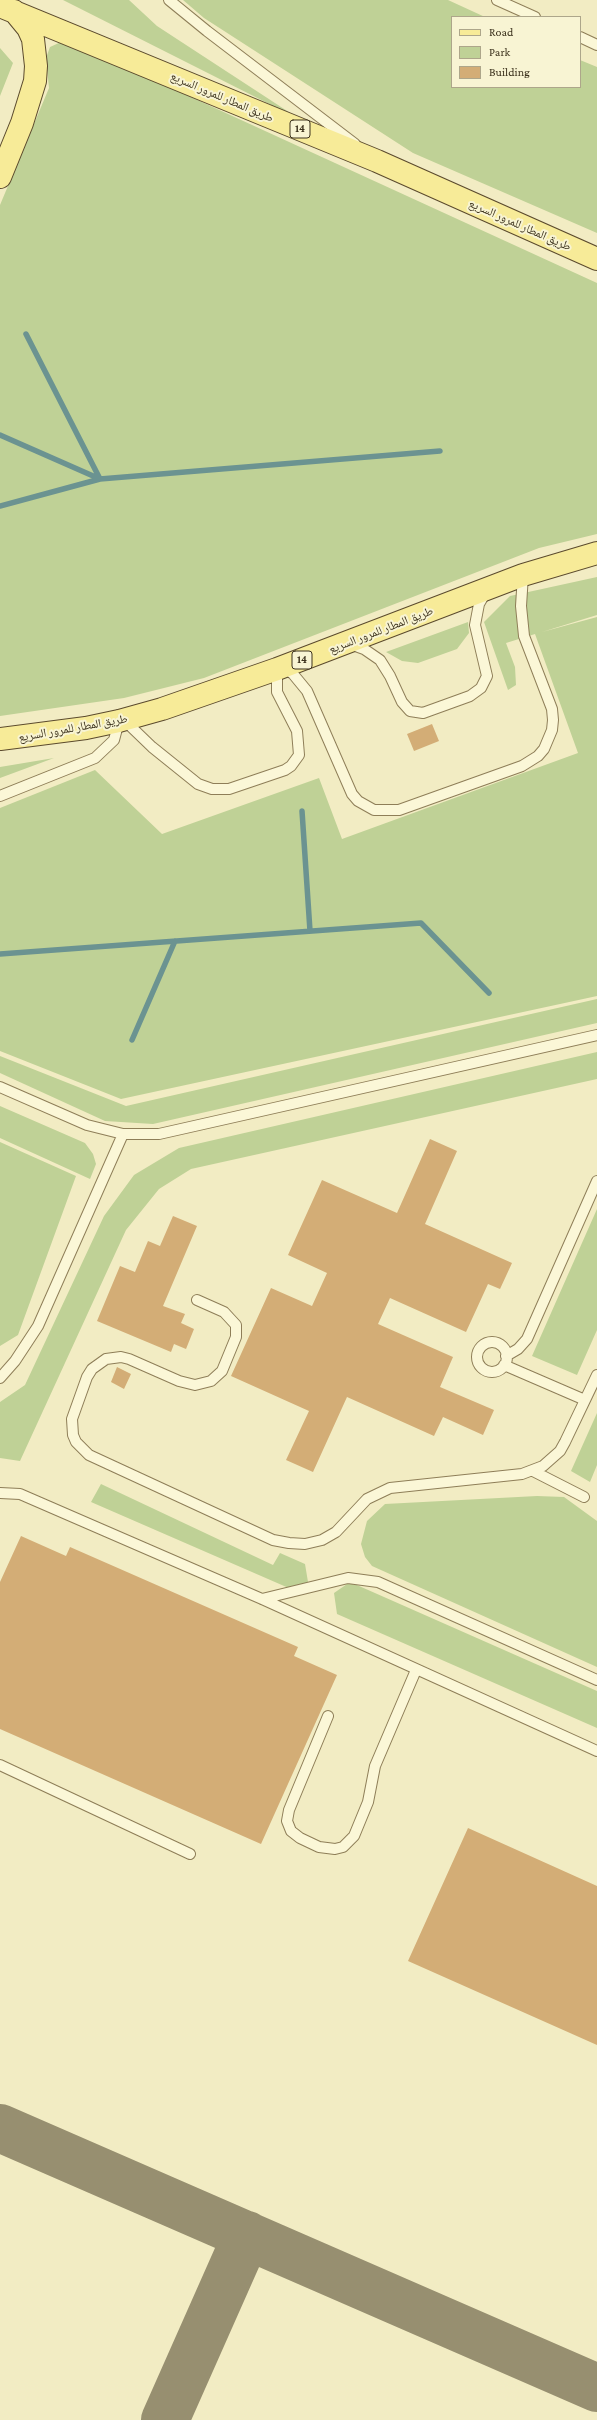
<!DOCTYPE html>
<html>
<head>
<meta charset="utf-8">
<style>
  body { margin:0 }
  #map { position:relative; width:597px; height:2420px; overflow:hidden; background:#f2ecc3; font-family:"Crimson Pro",serif }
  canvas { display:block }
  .legend { position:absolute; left:451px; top:16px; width:130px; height:72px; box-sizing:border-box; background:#f8f4d3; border:1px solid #ada68a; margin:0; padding:5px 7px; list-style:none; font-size:12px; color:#3c321d }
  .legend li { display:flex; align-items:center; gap:8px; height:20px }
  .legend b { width:20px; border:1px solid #ada68a }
</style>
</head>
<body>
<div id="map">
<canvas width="597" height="2420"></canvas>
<ul class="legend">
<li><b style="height:5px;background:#f7eb98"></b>Road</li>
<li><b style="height:11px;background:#bfd196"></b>Park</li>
<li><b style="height:11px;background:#d3ad76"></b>Building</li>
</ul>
</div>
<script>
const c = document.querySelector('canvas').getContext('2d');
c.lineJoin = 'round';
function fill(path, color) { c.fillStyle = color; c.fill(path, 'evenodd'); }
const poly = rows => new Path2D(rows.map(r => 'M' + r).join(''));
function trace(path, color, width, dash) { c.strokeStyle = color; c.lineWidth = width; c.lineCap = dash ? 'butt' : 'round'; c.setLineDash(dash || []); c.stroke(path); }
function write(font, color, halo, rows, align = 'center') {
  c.font = font + ' "Crimson Pro","Noto Naskh Arabic",serif'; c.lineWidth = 4; c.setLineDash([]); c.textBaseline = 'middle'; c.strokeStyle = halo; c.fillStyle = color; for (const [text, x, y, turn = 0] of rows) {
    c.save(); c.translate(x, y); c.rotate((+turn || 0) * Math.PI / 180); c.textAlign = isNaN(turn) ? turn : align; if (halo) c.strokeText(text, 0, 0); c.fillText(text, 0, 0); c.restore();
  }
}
const green = poly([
  [63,0,129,0,157,26,301,120],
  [183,0,448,0,485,17,452,17,452,87,580,87,580,60,597,67,597,233,413,153,204,18],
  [61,42,73,43,597,283,597,534,539,548,204,678,124,698,0,716,0,205,49,88,46,58,50,47],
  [0,48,13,63,0,96],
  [597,577,597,615,542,632,597,617,597,996,121,1099,0,1051,0,808,95,770,162,834,319,778,342,839,578,753,535,634,506,643,515,667,516,685,508,690,484,622,510,596],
  [468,622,469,633,457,649,418,663,402,661,386,652],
  [54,758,0,778,0,767],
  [597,999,597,1023,153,1124,105,1121,0,1073,0,1056,126,1106],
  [597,1052,597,1079,191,1169,159,1189,126,1230,20,1461,0,1458,0,1402,25,1385,104,1216,134,1175,179,1148],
  [0,1106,85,1143,93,1154,96,1164,90,1179,0,1138],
  [0,1142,76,1176,18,1335,0,1346],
  [597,1209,597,1330,577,1375,532,1356],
  [597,1413,597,1465,590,1482,571,1471],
  [101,1484,273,1565,280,1553,305,1564,308,1582,291,1589,91,1502],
  [537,1496,564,1497,597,1521,597,1667,372,1566,365,1557,361,1544,367,1521,385,1504],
  [350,1582,597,1691,597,1728,337,1614,334,1593]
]);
const stream = poly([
  [26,334,100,479],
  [0,435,100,479],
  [0,506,100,479,440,451],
  [302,811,310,931],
  [0,954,421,923,489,993],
  [132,1040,175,941]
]);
const taxiway = poly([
  [0,2128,597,2388],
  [165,2420,247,2235]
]);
const building = poly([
  [432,724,439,741,414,751,407,734],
  [430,1139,457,1151,425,1224,512,1263,500,1289,488,1284,466,1332,390,1298,378,1324,453,1357,440,1387,494,1410,483,1435,443,1417,434,1436,347,1397,313,1472,286,1460,309,1411,231,1376,271,1288,312,1306,327,1273,288,1255,322,1180,397,1213],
  [173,1216,197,1226,163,1306,185,1314,181,1323,194,1329,186,1349,174,1344,171,1352,97,1321,120,1266,135,1272,148,1241,160,1246],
  [117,1367,131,1374,124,1389,111,1382],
  [21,1536,66,1556,70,1547,298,1647,294,1656,337,1675,261,1844,0,1729,0,1582],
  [468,1828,597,1886,597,2045,408,1961]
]);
const service = poly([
  [169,0,207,31,355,144],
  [497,0,535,17],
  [580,37,597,45],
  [350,644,364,649,380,660,390,676,402,702,410,711,423,713,470,696,481,688,487,676,475,625,479,604,486,592],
  [283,667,293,674,307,691,352,794,358,801,374,810,399,810,522,766,538,756,544,749,552,730,553,720,552,709,524,636,521,606,523,575],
  [124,720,152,747,198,784,212,789,229,789,285,770,291,766,299,755,297,731,277,692,277,669],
  [0,796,95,758,114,740,119,721],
  [0,1087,87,1125,123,1134,159,1134,597,1035],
  [197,1300,224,1312,236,1325,236,1337,222,1371,211,1381,195,1385,179,1381,129,1359,121,1357,106,1359,92,1369,87,1377,72,1419,73,1435,76,1442,89,1455,273,1540,289,1543,305,1544,322,1540,336,1532,367,1499,390,1488,522,1474,543,1466,560,1451,565,1442,597,1375],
  '477 1357a15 15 0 1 1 30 0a15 15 0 1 1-30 0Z',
  [506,1356,518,1349,527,1339,597,1181],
  [504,1365,585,1400],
  [0,1378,15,1361,38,1326,123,1134],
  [533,1471,584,1497],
  [0,1493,20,1494,262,1599,597,1751],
  [262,1599,348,1578,378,1582,597,1680],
  [328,1716,289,1810,287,1821,291,1831,300,1838,319,1847,335,1849,343,1847,354,1836,368,1802,375,1766,416,1670],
  [0,1765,190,1854]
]);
const primary = poly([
  [0,6,377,161,597,259],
  [0,177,22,123,35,81,36,66,33,39,28,28,14,11],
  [0,739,86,728,119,721,162,709,277,669,523,575,597,553]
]);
const shields = [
  [300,129,20],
  [302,660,20]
];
const shieldNames = [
  ["14",300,129],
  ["14",302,660]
];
const streetNames = [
  ["طريق المطار للمرور السريع",222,97,23],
  ["طريق المطار للمرور السريع",520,225,24],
  ["طريق المطار للمرور السريع",381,630,-21],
  ["طريق المطار للمرور السريع",73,728,-10]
];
fill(green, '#bfd196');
trace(stream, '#6b9391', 5.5);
trace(taxiway, '#978f70', 48);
fill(building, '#d3ad76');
trace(service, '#8e7e58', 12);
trace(primary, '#5b4a2d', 24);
trace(service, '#fbf7d7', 10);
trace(primary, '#f7eb98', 22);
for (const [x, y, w] of shields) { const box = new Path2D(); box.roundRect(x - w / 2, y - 9, w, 18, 3); c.fillStyle = '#f8f4d3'; c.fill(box); trace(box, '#3c321d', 1); }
write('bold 11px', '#3c321d', null, shieldNames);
write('12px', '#3c321d', '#f8f4d3', streetNames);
</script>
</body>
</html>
